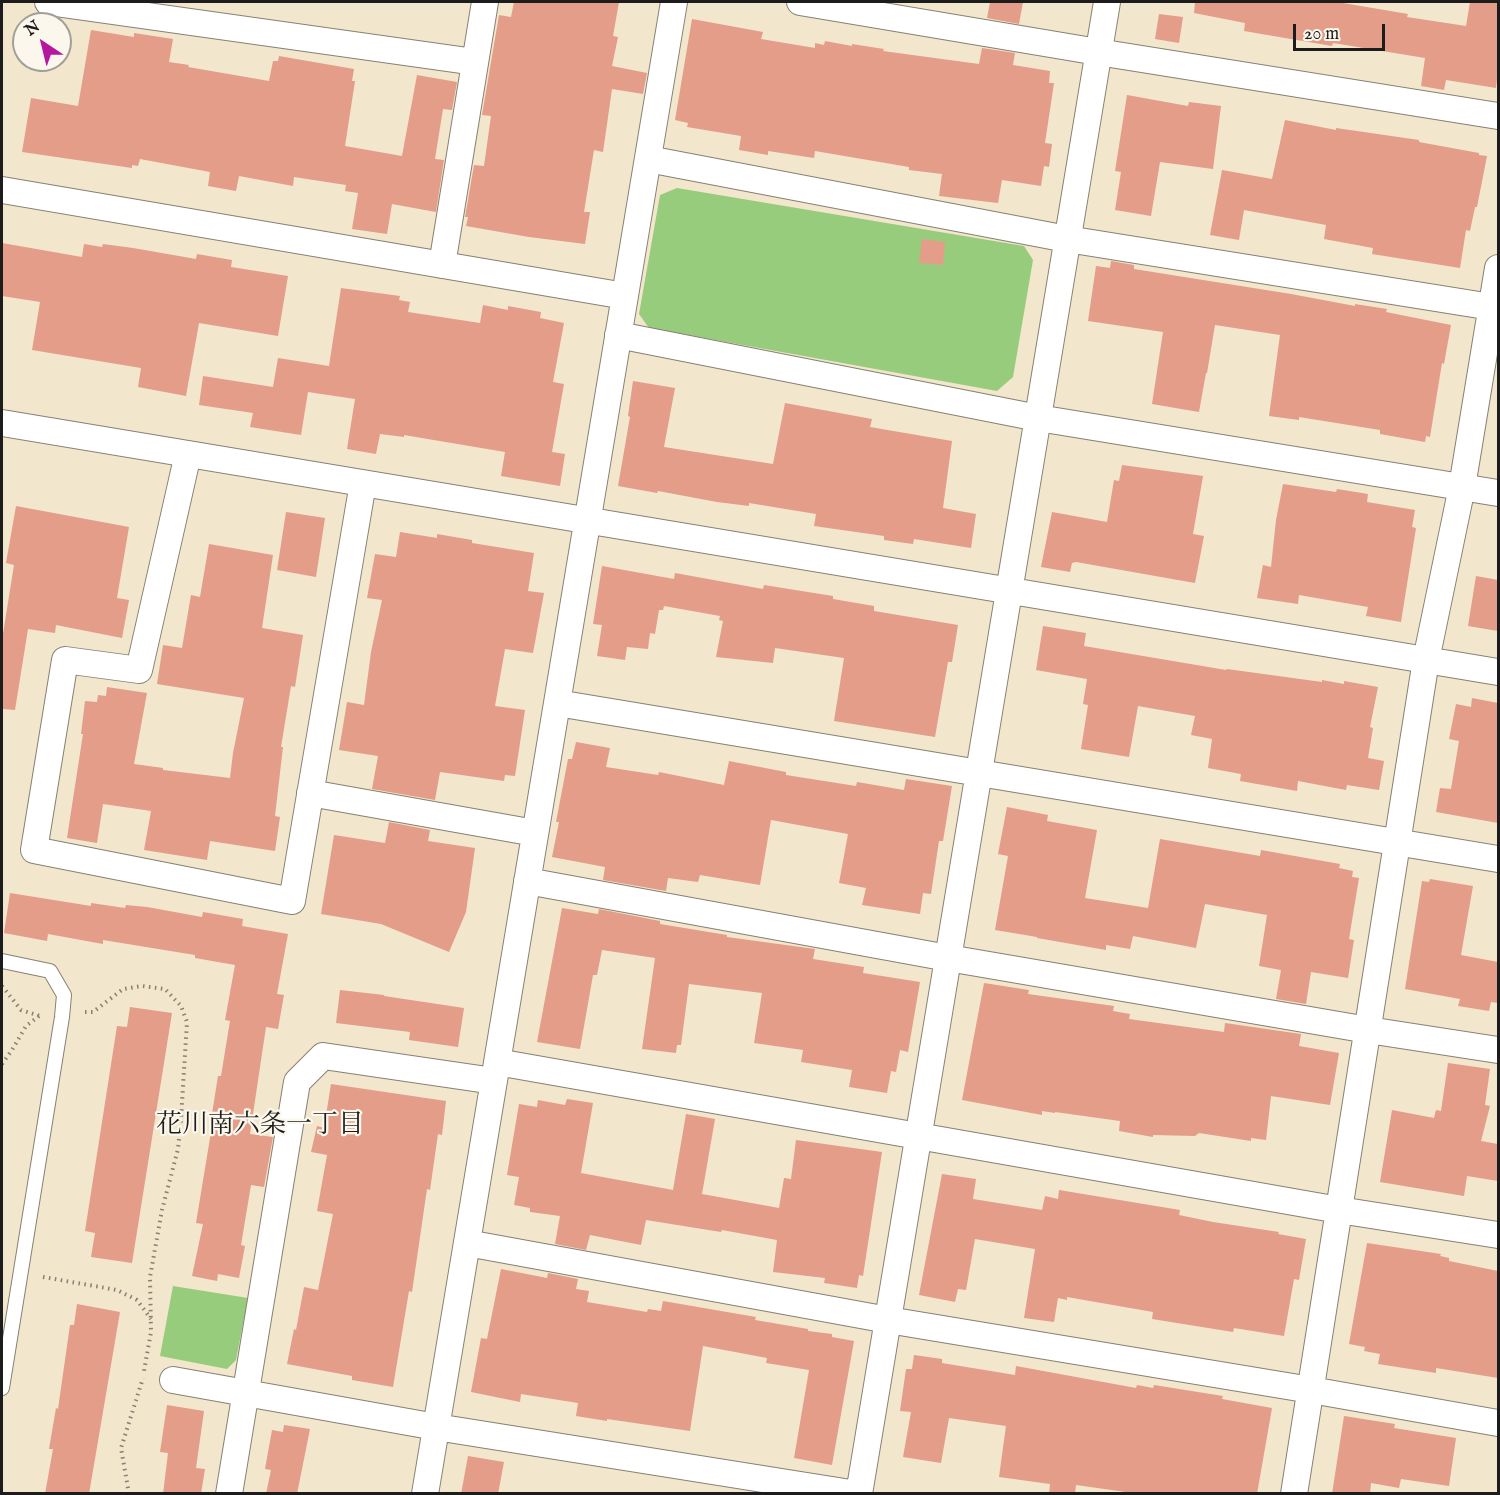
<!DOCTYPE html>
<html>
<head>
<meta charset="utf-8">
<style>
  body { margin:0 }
  #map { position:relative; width:1500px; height:1495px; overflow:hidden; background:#f2e6cc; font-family:"IM FELL English",serif }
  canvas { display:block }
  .frame { position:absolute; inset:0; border:3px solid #1c1c1c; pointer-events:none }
  .north { position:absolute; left:12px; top:12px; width:60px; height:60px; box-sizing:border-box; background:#fbf7ec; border:2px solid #a29f99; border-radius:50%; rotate:325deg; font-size:16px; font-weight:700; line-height:24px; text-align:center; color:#1c1c1c }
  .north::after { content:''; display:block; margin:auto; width:21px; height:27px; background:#b5179e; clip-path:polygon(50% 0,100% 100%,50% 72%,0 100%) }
  .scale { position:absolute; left:1293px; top:24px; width:92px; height:27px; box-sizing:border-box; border:3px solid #1c1c1c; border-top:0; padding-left:8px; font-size:18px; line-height:21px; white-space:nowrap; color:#1c1c1c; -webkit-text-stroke:4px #fbf7ec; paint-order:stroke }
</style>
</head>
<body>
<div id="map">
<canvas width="1500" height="1495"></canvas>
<div class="frame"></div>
<div class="north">N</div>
<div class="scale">20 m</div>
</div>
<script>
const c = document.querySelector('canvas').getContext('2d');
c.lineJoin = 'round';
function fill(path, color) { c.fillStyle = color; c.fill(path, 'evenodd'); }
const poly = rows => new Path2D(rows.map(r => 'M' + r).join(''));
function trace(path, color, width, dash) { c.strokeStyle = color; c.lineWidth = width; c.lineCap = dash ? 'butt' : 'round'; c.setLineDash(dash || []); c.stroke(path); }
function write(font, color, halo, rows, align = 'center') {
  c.font = font + ' "IM FELL English","Noto Serif JP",serif'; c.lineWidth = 4.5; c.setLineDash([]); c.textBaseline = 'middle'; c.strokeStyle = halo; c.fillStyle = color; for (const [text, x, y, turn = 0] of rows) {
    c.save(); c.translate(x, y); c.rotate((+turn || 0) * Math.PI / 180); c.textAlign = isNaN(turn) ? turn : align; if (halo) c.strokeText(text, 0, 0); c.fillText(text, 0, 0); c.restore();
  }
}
const green = poly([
  [677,188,1024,246,1033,260,1013,377,997,391,649,328,639,314,660,195],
  [173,1286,248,1298,236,1360,227,1369,160,1356]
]);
const building = poly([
  [514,2,619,2,613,36,618,37,612,66,647,73,643,94,612,89,603,152,594,150,584,212,590,212,585,244,529,237,466,226,468,217,465,217,474,165,484,166,491,116,482,115,499,15,511,17],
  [990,2,1023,2,1019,24,987,18],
  [1195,2,1337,2,1408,14,1407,17,1466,26,1470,2,1498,2,1498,69,1496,88,1446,80,1444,90,1421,86,1425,58,1333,43,1332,46,1244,31,1245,23,1194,13],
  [1159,14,1183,17,1179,43,1155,39],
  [692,19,763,32,761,39,815,48,815,43,824,45,825,41,852,46,852,44,884,49,883,51,979,64,982,48,1015,53,1013,65,1050,71,1049,83,1054,83,1045,143,1052,144,1049,167,1044,166,1041,186,1002,180,998,203,939,196,942,174,909,170,909,167,815,151,814,158,768,151,768,155,739,150,741,136,687,127,688,123,675,120],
  [91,30,134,37,134,33,173,39,169,62,189,65,188,67,269,81,273,61,278,61,279,56,354,69,352,81,355,81,345,146,402,156,417,75,457,82,452,110,443,109,435,159,444,160,436,212,392,204,387,234,352,229,358,193,345,191,346,185,294,177,293,186,239,176,236,191,208,186,210,172,140,159,138,166,132,165,132,168,22,152,31,98,78,106],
  [1127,95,1188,106,1189,102,1221,106,1213,169,1160,162,1151,216,1115,210,1121,172,1115,171],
  [1285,120,1336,130,1336,128,1419,140,1419,142,1479,153,1479,155,1487,156,1477,207,1475,207,1470,231,1466,230,1460,268,1372,254,1373,248,1324,239,1326,225,1244,210,1239,240,1210,235,1222,170,1272,179],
  [922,239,945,242,943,265,919,263],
  [2,243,82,257,84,244,102,247,103,244,133,248,196,259,197,254,232,260,231,267,288,276,278,336,199,323,186,396,138,387,141,368,32,350,40,302,2,296],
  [1111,261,1134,265,1134,269,1291,294,1355,306,1355,304,1387,309,1386,312,1451,325,1444,364,1442,363,1430,437,1426,436,1425,442,1380,434,1380,430,1299,417,1299,420,1269,416,1280,335,1215,325,1207,373,1206,373,1199,412,1152,404,1163,332,1088,321,1096,266,1110,268],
  [341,288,400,296,399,300,410,302,408,312,480,323,483,305,508,310,508,306,541,312,540,318,564,323,553,382,564,384,552,452,565,454,560,486,501,476,505,452,404,435,404,437,380,434,376,454,347,449,355,399,308,392,301,435,250,427,253,413,199,405,203,376,273,387,278,358,329,366],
  [633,381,675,388,664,447,773,464,785,403,872,419,870,427,952,441,943,508,976,514,971,548,914,539,913,544,884,540,884,536,814,526,816,514,749,503,749,506,717,502,658,491,657,493,618,486,630,417,628,416],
  [1122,465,1203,476,1193,534,1204,536,1195,583,1076,562,1072,563,1070,572,1041,567,1052,512,1107,522,1114,480,1119,481],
  [1283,484,1336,492,1337,489,1368,494,1367,502,1415,510,1412,527,1416,528,1401,622,1366,616,1368,607,1299,595,1298,604,1257,598,1263,565,1271,567,1276,520],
  [16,506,129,527,117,598,129,600,122,638,56,625,55,633,28,629,15,710,2,709,2,640,14,565,6,563],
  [286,512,325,518,316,577,277,570],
  [400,532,437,538,437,534,472,540,472,543,534,553,528,591,544,593,533,653,505,649,495,706,525,710,515,776,505,775,504,781,440,772,435,800,372,789,378,756,339,750,347,702,364,705,371,652,382,600,367,598,375,554,396,557],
  [209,544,273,555,262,628,303,635,295,687,291,686,281,747,283,747,275,816,280,817,275,851,210,841,207,860,144,850,151,811,103,804,97,843,67,838,83,734,81,734,85,701,97,702,98,695,106,696,107,687,147,693,134,764,163,768,163,770,230,778,233,753,244,698,157,684,163,645,182,648,191,595,200,597],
  [602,566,674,579,675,573,763,589,764,585,833,596,833,599,874,606,874,611,958,625,952,662,948,662,935,737,834,721,844,658,775,648,773,663,716,657,723,621,719,620,720,616,664,606,663,610,659,610,655,634,650,633,648,649,627,647,625,660,597,656,602,625,593,624],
  [1476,576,1498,580,1498,631,1468,626],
  [1043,626,1086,633,1084,646,1226,670,1227,669,1322,682,1322,680,1344,684,1344,681,1378,687,1370,727,1373,728,1368,758,1384,761,1379,790,1347,785,1346,790,1298,781,1297,791,1240,781,1241,774,1208,768,1212,739,1191,735,1195,716,1138,706,1129,757,1081,749,1088,705,1083,704,1087,679,1036,670],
  [1472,698,1498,703,1498,823,1436,812,1440,788,1451,789,1459,741,1449,739,1456,704,1471,707],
  [576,742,610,748,606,767,658,775,659,772,724,785,729,761,786,772,786,775,856,786,857,782,904,790,906,779,952,786,943,841,939,841,931,894,923,893,920,914,862,905,866,888,839,883,848,834,771,820,760,885,700,875,698,882,668,878,666,891,603,880,605,867,552,857,559,822,556,822,568,759,572,759],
  [1007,807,1048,815,1047,821,1097,830,1085,898,1148,908,1160,839,1260,856,1261,850,1340,864,1339,868,1353,871,1352,877,1359,878,1349,939,1354,940,1348,978,1311,972,1306,1004,1276,999,1281,970,1259,966,1267,915,1205,904,1196,948,1133,936,1130,949,1106,945,1106,950,1037,938,1037,937,995,930,1008,856,998,854],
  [389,822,430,830,428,841,475,848,466,912,449,952,381,924,321,914,334,835,385,843],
  [1430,879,1473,886,1461,955,1498,962,1498,1003,1491,1002,1489,1011,1458,1006,1460,999,1405,989,1422,881,1429,882],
  [10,893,91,906,91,903,125,908,126,905,147,907,202,917,203,912,243,919,242,926,288,934,277,994,284,995,278,1029,266,1027,250,1134,273,1137,264,1187,251,1185,241,1245,245,1246,239,1278,218,1274,217,1281,192,1276,203,1224,196,1223,213,1120,211,1120,218,1076,221,1076,230,1021,225,1020,235,965,195,958,195,955,103,940,103,944,48,934,47,941,4,933],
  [562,908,598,914,599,909,660,921,660,924,727,935,727,937,815,949,813,959,864,967,863,973,920,982,908,1052,900,1050,896,1072,891,1071,887,1093,849,1087,852,1070,801,1062,803,1050,754,1043,762,993,689,984,681,1045,677,1045,676,1053,642,1049,655,958,602,950,597,975,593,975,580,1049,537,1042],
  [984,983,1029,990,1028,994,1114,1006,1113,1011,1130,1014,1129,1019,1224,1032,1225,1023,1301,1034,1299,1046,1339,1053,1330,1105,1271,1096,1266,1140,1251,1138,1251,1141,1199,1133,1195,1136,1153,1135,1153,1137,1119,1131,1120,1121,1055,1112,1055,1113,1042,1111,1042,1115,962,1100],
  [340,990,384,995,384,996,464,1008,458,1047,409,1040,410,1032,336,1023],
  [130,1007,172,1013,132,1263,91,1257,95,1233,85,1231,117,1026,127,1027],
  [1448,1063,1490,1069,1485,1105,1490,1106,1481,1141,1498,1144,1498,1181,1467,1176,1464,1196,1380,1182,1392,1110,1434,1118,1436,1110,1441,1111],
  [331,1084,446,1101,442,1135,438,1134,430,1190,427,1189,412,1292,409,1291,393,1387,352,1380,352,1376,287,1364,294,1329,296,1330,304,1287,318,1290,333,1214,317,1211,327,1155,311,1152,317,1126,324,1128],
  [567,1099,593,1103,581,1173,673,1190,686,1114,715,1119,702,1194,779,1208,784,1178,791,1179,796,1140,882,1152,863,1276,859,1275,857,1288,824,1283,825,1278,773,1272,777,1240,722,1230,721,1232,646,1220,641,1245,590,1235,586,1250,555,1244,560,1216,530,1212,530,1208,514,1205,519,1177,507,1175,519,1104,537,1107,538,1100,565,1105],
  [942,1174,976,1179,973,1199,1042,1210,1045,1196,1058,1199,1059,1190,1180,1210,1179,1215,1213,1222,1279,1232,1278,1234,1306,1239,1299,1280,1294,1279,1284,1336,1234,1328,1233,1332,1152,1319,1153,1312,1067,1297,1067,1300,1058,1298,1054,1322,1024,1318,1035,1249,975,1239,966,1290,958,1289,955,1302,919,1295],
  [1367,1243,1441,1254,1440,1256,1449,1258,1449,1261,1498,1271,1498,1378,1436,1368,1436,1373,1378,1364,1380,1354,1364,1351,1365,1347,1349,1344],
  [501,1269,547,1278,548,1273,578,1279,576,1289,589,1291,587,1302,647,1312,648,1309,661,1311,663,1301,756,1317,755,1320,808,1329,808,1331,832,1334,832,1337,854,1341,832,1465,794,1458,809,1370,766,1363,767,1358,703,1346,690,1431,607,1419,607,1421,576,1416,578,1403,521,1394,520,1402,471,1392,481,1338,487,1339],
  [77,1304,120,1312,89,1494,45,1494,53,1449,49,1449,56,1408,58,1409,70,1325,74,1325],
  [914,1355,942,1359,942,1363,1015,1375,1016,1366,1136,1388,1137,1385,1153,1388,1154,1385,1223,1396,1222,1399,1272,1408,1257,1494,1140,1494,1076,1485,1075,1494,1049,1494,1050,1484,999,1477,1006,1426,949,1418,941,1463,903,1457,911,1412,900,1411,906,1369,912,1369],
  [167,1405,204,1411,196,1468,205,1469,201,1494,163,1494,168,1453,160,1452],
  [1344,1416,1395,1424,1394,1428,1456,1438,1449,1486,1401,1479,1399,1488,1371,1483,1370,1494,1332,1494],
  [284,1425,310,1429,297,1494,266,1494,271,1470,265,1469,272,1430,283,1432],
  [468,1456,504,1462,498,1494,461,1494]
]);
const path = poly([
  [2,986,21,1010,40,1016],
  [85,1012,93,1012,123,989,142,986,165,989,181,1006,187,1022,181,1119,178,1149,162,1210,150,1277,151,1332,144,1371],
  [2,1064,12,1050,26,1026,39,1016],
  [43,1277,117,1290,137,1300,151,1319],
  [129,1494,121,1448,143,1378]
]);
const lane = poly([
  [2,961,50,971,64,995,62,1017,2,1388]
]);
const street = poly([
  [48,2,475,62],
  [800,2,1098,52,1498,116],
  [648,159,1067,239,1498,308],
  [2,190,625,296],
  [442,265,485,2],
  [618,335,1038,418,1498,493],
  [2,423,1498,672],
  [188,454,139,670,65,660,34,850,292,901,363,483],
  [557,703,1498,859],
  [310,793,535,833],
  [527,881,948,958,1368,1030,1498,1050],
  [497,1062,1339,1210,1498,1235],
  [467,1243,888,1320,1311,1390,1498,1423],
  [173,1380,436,1427,857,1494],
  [229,1494,297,1082,323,1056,494,1081],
  [425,1494,674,2],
  [859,1494,1107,2],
  [1294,1494,1426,660,1462,487,1498,268]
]);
const neighbourhoodNames = [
  ["花川南六条一丁目",260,1127]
];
fill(green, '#98cc7d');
fill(building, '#e49d89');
trace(lane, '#878174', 16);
trace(street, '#878174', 28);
trace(path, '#878174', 4, [1.5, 4.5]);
trace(lane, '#fff', 14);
trace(street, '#fff', 26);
write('26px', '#1c1c1c', '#fbf7ec', neighbourhoodNames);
</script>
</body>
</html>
